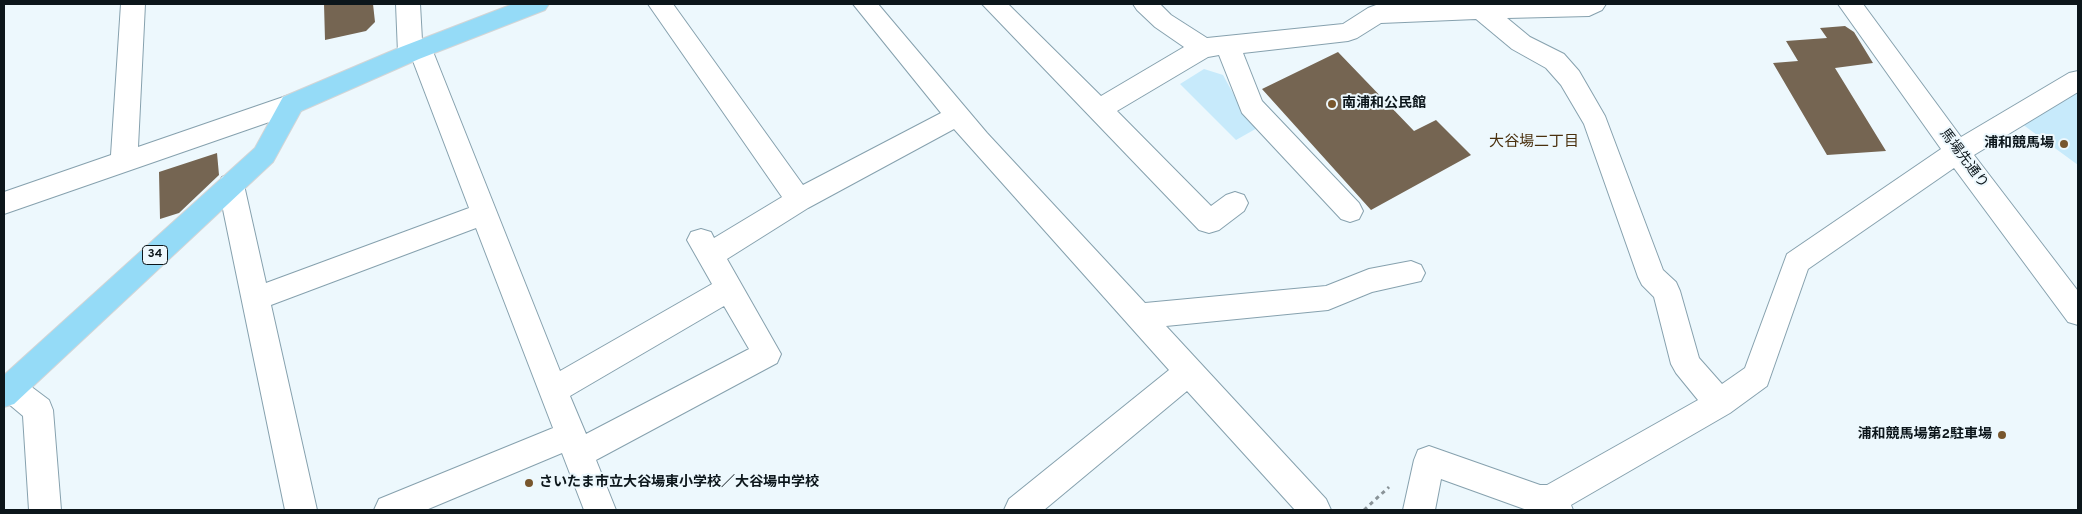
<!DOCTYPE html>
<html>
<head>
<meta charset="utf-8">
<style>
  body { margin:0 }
  #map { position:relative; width:2082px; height:514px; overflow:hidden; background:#edf8fd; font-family:Overpass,sans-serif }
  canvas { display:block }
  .frame { position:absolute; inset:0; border:5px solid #0c161b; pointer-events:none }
</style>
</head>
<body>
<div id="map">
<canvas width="2082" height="514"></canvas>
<div class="frame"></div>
</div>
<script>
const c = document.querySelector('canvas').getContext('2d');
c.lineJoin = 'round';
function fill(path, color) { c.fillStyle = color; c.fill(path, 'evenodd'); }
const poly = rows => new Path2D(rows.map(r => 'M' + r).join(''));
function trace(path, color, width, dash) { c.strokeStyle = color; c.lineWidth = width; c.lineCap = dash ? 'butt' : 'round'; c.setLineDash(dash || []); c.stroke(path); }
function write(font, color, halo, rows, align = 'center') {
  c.font = font + ' Overpass,"Noto Sans JP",sans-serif'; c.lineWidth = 4; c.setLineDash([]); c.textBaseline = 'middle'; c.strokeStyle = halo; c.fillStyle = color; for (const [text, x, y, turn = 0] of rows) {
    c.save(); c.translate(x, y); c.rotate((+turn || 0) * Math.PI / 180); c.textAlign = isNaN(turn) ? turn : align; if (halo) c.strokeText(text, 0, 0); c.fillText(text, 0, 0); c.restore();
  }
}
const green = poly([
  [1204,69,1223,75,1240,106,1259,127,1236,140,1180,84],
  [2078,91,2078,165,2022,124]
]);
const building = poly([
  [324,4,373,4,375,22,366,31,325,40],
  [1845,26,1854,32,1873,63,1835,68,1886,151,1827,155,1773,63,1798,61,1786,41,1827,38,1820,28],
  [1338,52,1414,131,1436,120,1471,155,1371,210,1262,89],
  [217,153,219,175,179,213,160,219,159,172]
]);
const path = poly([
  [1364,510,1389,487]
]);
const minor = poly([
  [121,4,145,4,138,147,292,94,301,97,305,104,301,111,4,214,4,192,111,155,121,4],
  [396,4,420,4,422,40,429,43,432,49,560,371,712,284,687,240,691,232,701,229,711,232,714,238,782,197,648,4,673,4,803,185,941,113,853,4,878,4,987,133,1145,303,1326,286,1369,269,1411,261,1421,265,1425,273,1421,281,1372,292,1328,310,1166,326,1326,499,1331,510,1295,510,1187,391,1044,510,1004,510,1009,499,1169,370,954,129,808,208,727,259,781,354,777,363,596,460,616,510,584,510,562,453,426,510,374,510,379,499,553,428,476,228,271,305,317,510,285,510,218,185,222,177,231,174,240,177,244,185,266,283,469,208,413,61,401,59,398,53,396,4],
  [724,306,749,349,586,434,570,396,724,306],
  [982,4,1008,4,1101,96,1184,47,1155,27,1137,10,1133,4,1160,4,1171,15,1207,38,1343,24,1368,8,1376,5,1606,4,1602,10,1589,16,1507,18,1530,37,1564,54,1579,71,1605,116,1663,270,1676,282,1680,291,1699,358,1722,384,1745,368,1787,254,1941,149,1838,4,1863,4,1961,137,2069,73,2078,71,2078,92,1974,155,2078,291,2078,325,2068,322,1954,168,1808,269,1767,386,1730,413,1571,505,1573,510,1527,510,1441,479,1435,510,1403,510,1414,460,1418,450,1429,446,1540,485,1547,485,1698,400,1676,373,1671,364,1654,297,1642,285,1638,277,1584,124,1561,85,1546,68,1512,49,1476,19,1381,23,1357,38,1348,41,1243,53,1262,101,1359,203,1363,211,1359,219,1350,222,1341,219,1242,113,1219,55,1208,57,1117,111,1211,206,1226,195,1235,192,1244,195,1248,203,1244,211,1219,230,1209,233,1199,230,982,4],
  [11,375,21,379,49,400,53,410,61,510,29,510,23,416,4,400,4,377,11,375]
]);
const major = poly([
  [513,4,549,4,545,10,419,59,301,111,273,162,14,404,4,407,4,375,255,148,283,97,401,47,513,4]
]);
const markers = [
  [1332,104,5,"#78562d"],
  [2064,144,5,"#78562d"],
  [2002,435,5,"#78562d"],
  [529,483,5,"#78562d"]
];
const shields = [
  [155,255,25]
];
const shieldNames = [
  ["34",155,255]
];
const poiNames = [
  ["南浦和公民館",1342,104],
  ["浦和競馬場",2054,144,"right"],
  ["浦和競馬場第2駐車場",1992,435,"right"],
  ["さいたま市立大谷場東小学校／大谷場中学校",539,483]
];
const streetNames = [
  ["馬場先通り",1963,159,53]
];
const neighbourhoodNames = [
  ["大谷場二丁目",1534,143]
];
fill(green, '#c7eafb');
fill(building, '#756552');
trace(minor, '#86a1ae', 2);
trace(major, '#d3d5d6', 2);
trace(path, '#899398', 3, [4, 4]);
fill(minor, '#fff');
fill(major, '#95dbf7');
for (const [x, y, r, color] of markers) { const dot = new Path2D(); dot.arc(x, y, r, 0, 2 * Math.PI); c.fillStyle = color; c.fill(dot); trace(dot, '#edf8fd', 2); }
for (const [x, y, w] of shields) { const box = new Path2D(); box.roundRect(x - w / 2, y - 9.5, w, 19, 4); c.fillStyle = '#edf8fd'; c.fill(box); trace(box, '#0c161b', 1); }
write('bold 12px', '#0c161b', null, shieldNames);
write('bold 14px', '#0c161b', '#edf8fd', poiNames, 'left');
write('14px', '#0c161b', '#edf8fd', streetNames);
write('15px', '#4a300e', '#edf8fd', neighbourhoodNames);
</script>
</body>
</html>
